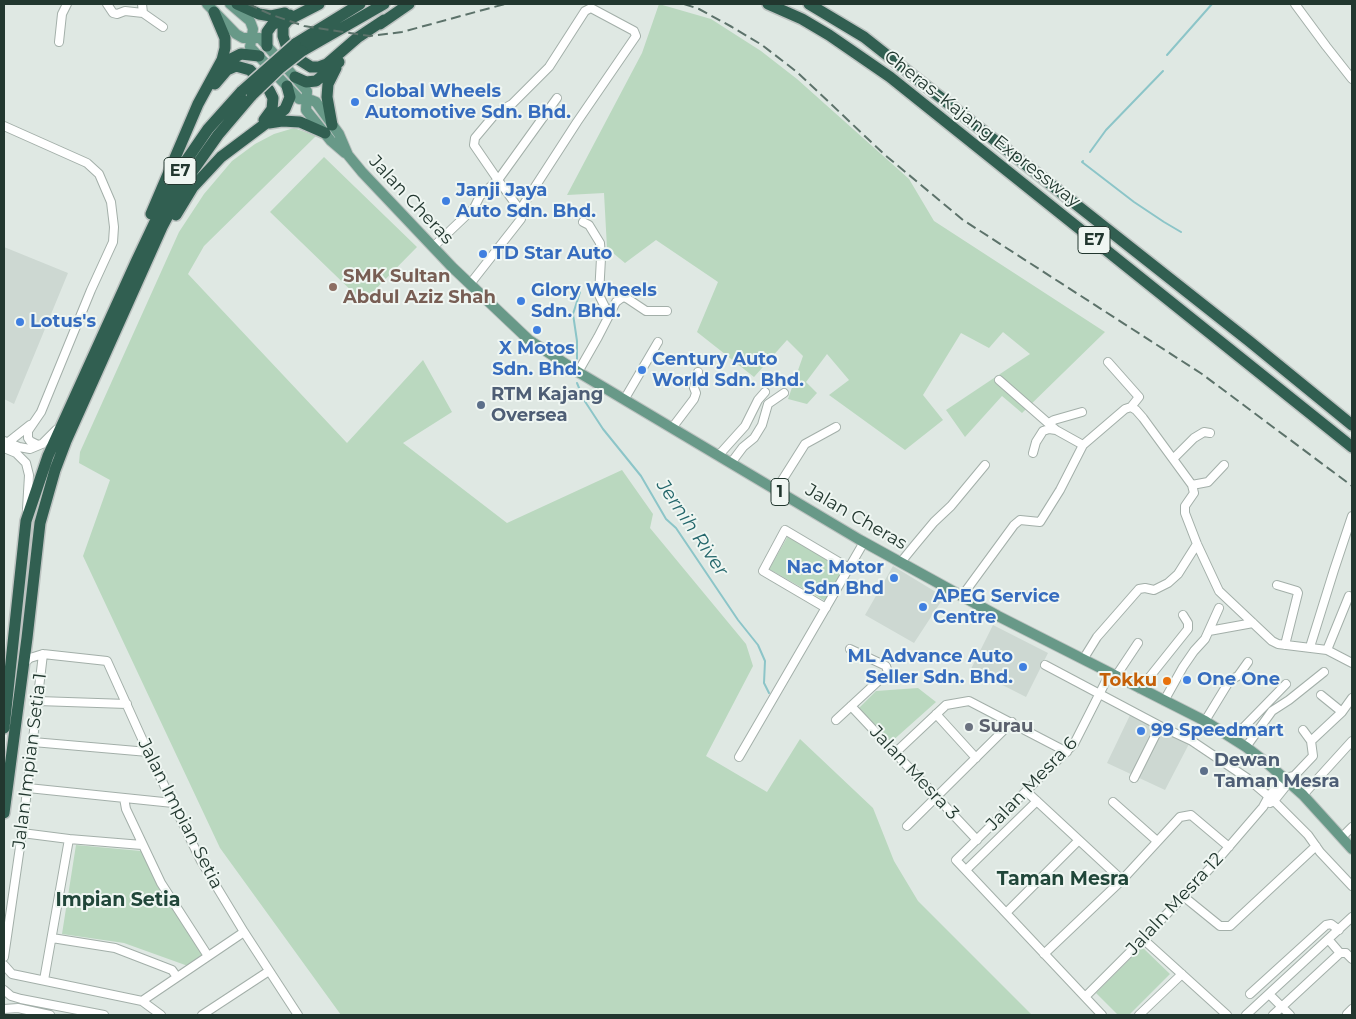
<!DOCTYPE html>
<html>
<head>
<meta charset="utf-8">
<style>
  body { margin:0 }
  #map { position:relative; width:1356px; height:1019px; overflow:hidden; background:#dfe8e3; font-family:Montserrat,sans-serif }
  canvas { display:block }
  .frame { position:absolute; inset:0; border:5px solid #22372f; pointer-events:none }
</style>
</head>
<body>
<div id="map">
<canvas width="1356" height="1019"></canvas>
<div class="frame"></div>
</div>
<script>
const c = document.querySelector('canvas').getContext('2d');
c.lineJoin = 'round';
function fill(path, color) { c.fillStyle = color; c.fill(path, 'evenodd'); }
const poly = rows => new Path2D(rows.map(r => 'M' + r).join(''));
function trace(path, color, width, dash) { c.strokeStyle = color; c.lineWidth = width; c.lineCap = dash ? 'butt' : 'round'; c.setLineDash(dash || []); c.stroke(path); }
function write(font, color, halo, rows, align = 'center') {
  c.font = font + ' Montserrat,sans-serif'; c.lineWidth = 4; c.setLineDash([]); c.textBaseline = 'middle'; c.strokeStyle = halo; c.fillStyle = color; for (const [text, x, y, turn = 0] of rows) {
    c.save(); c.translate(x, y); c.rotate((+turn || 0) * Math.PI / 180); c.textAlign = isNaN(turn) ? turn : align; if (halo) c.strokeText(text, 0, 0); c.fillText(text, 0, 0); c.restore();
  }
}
const built = poly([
  [4,247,68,273,14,404,4,399],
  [893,566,944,597,914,643,865,615],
  [993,625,1048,653,1026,697,971,669],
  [1131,713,1190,742,1165,790,1107,763]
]);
const green = poly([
  [659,4,711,19,761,51,797,79,909,179,934,221,1105,332,1022,413,1002,396,965,437,946,410,1030,354,1003,332,989,348,961,333,923,395,943,420,905,450,829,395,849,380,827,354,806,382,817,393,807,404,788,399,803,356,787,340,754,377,697,332,718,282,656,240,625,263,607,248,604,193,567,195,642,53],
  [294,128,316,136,204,246,188,274,347,443,423,360,452,412,403,443,507,523,622,470,653,514,650,528,746,644,753,666,706,756,767,792,800,739,873,808,894,861,918,901,1032,1015,341,1015,220,848,83,556,110,480,79,463,80,452,179,232,204,194,232,161,255,144,274,134],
  [324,157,417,247,363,302,270,212],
  [788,536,846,568,827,602,769,569],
  [918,688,936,702,890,743,859,708,876,691],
  [76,845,141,851,162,892,202,955,188,966,124,943,62,934],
  [1142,947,1170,974,1129,1015,1118,1015,1096,993]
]);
const stream = poly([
  [1167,55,1212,4],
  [1090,152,1106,130,1163,71],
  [1083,161,1082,162,1134,202,1164,222,1181,232],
  [577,359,577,341,573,314,580,292],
  [577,383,584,400,603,429,641,476,666,519,676,528,738,620,758,645,765,661,764,683,769,693]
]);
const minor = poly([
  [107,4,113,13,117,14,125,11,143,13],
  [142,4,143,13,163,27],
  [1295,4,1326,46,1352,79],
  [59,42,62,14,67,4],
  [4,126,87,163,99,174,111,202,114,227,113,242,91,290,41,412,28,431,28,438,30,441,38,445,42,444],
  [583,222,589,225,600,243,601,258,599,295,609,315],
  [433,247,474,208,480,196,498,180,557,98],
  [470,284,521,219,520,210,498,180,474,145,475,138,496,113,512,104,549,67,585,11,591,8,634,31,636,36,577,122,520,210],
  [578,372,598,337,616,302,620,299,624,297,628,299,646,311,667,311],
  [999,380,1056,430],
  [624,400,658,342],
  [1131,407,1136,410,1143,418,1192,485],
  [1049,423,1054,420,1082,412],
  [672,428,694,399,696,393,694,388,698,372],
  [4,441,19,447,30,449,42,444,56,430],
  [6,444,30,425],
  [4,448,16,453,26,463,29,475,27,509],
  [1033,453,1036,442,1043,431,1049,429,1056,430,1083,445],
  [718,456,745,426,758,400,765,392],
  [1174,458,1194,438,1204,432,1210,433],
  [731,463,743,447,754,438,762,425,768,404,784,393],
  [1224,465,1208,482,1192,485,1194,493,1185,506,1185,513,1197,544,1219,591,1272,641,1278,644,1327,650,1352,663],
  [776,490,805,444,836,427],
  [901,562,914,546,934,522,951,506,985,465],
  [1277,585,1297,591,1298,593,1285,645],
  [962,596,1014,525,1020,520,1040,522,1060,490,1083,445,1125,409,1131,407,1139,397,1108,362],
  [826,608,763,571,785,530,849,568],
  [1209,631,1253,623],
  [1310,647,1334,570,1352,516],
  [1327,650,1349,596],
  [1084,658,1097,637,1139,589,1145,588,1154,590,1168,583,1178,574,1197,544],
  [23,664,30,658,43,654,107,661,148,752,201,861,244,932,298,1015],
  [1045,665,1160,726,1192,741,1247,778,1274,801,1308,835,1320,852,1352,886],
  [1116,676,1138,643],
  [1140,689,1188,629,1188,623,1183,615],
  [1321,695,1342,712],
  [38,701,127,704],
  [1164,701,1183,667,1194,651,1205,639,1219,608],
  [851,706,977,840],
  [936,714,976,758],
  [836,720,888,672,886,666,850,649],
  [1205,721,1230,680,1238,676,1248,662],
  [1303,730,1311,741],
  [1234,739,1243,728,1286,684],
  [33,742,148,752],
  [1246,747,1272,711,1289,700,1324,672],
  [895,753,946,705,969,701,1067,752],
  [739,757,864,542],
  [1134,778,1160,726],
  [28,788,173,803],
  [1027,792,1122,880],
  [1303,795,1352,741],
  [124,798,126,809,161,883,208,956],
  [1113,802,1157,841],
  [1270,803,1274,801,1294,776,1313,756,1311,741,1342,712,1352,698],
  [907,826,1012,722],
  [22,833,69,839,142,845],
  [1342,837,1352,827],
  [966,870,1037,801],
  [1183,896,1220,926,1230,926,1316,846],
  [1006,913,1079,840],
  [52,938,115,948,172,970,177,977],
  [1143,939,1227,1015],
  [1328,939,1340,953,1346,953,1352,959],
  [1044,954,1122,880,1180,817,1191,815,1229,847],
  [4,957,22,833,43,654],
  [4,965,12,974,142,1001,161,1015],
  [44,980,69,839],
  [4,990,11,996,21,999,104,1015],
  [1250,994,1326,925,1331,924,1339,930],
  [1269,994,1290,1015],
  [1085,997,1143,939,1214,864,1263,807,1269,796,1285,778,1294,776],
  [142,1001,244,932],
  [4,1009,18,1008,50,1015],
  [1347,1014,1352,1009],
  [202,1015,269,971],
  [1102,1015,956,860,1074,744,1110,673],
  [1139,1015,1182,974],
  [1246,1015,1352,917],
  [1273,1015,1340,953]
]);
const major = poly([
  [207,4,236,34,243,38,260,38,307,91,306,110,331,141,345,153],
  [230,4,250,21,253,29,250,47,299,99,311,100,316,102,339,134,348,155,362,172,452,267,529,340,578,372,860,540,998,616,1205,721,1246,747,1267,763,1303,795,1352,849]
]);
const highway = poly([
  [237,4,259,14,271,16,285,13],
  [319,4,288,20,283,26,283,36,286,45,295,57,311,67,319,67,327,64,357,38,384,20],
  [768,4,802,19,829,35,890,77,1352,447],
  [809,4,864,37,1249,341,1352,425],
  [380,24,409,4],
  [295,44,360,4],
  [267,46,267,32,272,25,290,15],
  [302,51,384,4],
  [221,69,231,59,241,54,259,56],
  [295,77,306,82,316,81,339,62],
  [215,84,227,70,236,66,250,70,269,90,273,98,272,109,264,120],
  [269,123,282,121,300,122,325,133],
  [332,125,327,97,328,84,336,68],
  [151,214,198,104,222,60,225,48,225,38,214,12],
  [176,215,193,187,221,157,285,109,290,97,287,86],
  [4,728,26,521,48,456,136,262,179,171,208,129,242,91],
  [4,813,27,638,40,523,55,470,66,441,162,227,189,176,218,135,252,95]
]);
const rail = poly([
  [248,4,272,15,304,26,370,36,402,32,505,4],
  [684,4,699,9,732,27,762,45,797,72,885,155,963,220,1202,374,1352,486]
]);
const highwayBridge = poly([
  [242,91,295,44],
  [252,95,279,69,302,51]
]);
const markers = [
  [355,102,5,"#3f7fe0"],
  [446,201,5,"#3f7fe0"],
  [483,254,5,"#3f7fe0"],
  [333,287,5,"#8d6e63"],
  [521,301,5,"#3f7fe0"],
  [20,322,5,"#3f7fe0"],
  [537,330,5,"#3f7fe0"],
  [642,370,5,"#3f7fe0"],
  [481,405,5,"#5c6f8a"],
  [894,578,5,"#3f7fe0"],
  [923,607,5,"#3f7fe0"],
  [1023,667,5,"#3f7fe0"],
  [1187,680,5,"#3f7fe0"],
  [1167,681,5,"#e8710a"],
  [969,727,5,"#6b7280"],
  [1141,731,5,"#3f7fe0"],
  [1204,771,5,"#5c6f8a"]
];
const shields = [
  [180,171,32],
  [1094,240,32],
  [780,492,18]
];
const shieldNames = [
  ["E7",180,171],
  ["E7",1094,240],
  ["1",780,492]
];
const shopNames = [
  ["Global Wheels",365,92],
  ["Automotive Sdn. Bhd.",365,113],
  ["Janji Jaya",456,191],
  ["Auto Sdn. Bhd.",456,212],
  ["TD Star Auto",493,254],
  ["Glory Wheels",531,291],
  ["Sdn. Bhd.",531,312],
  ["Lotus's",30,322],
  ["X Motos",537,349,"center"],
  ["Sdn. Bhd.",537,370,"center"],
  ["Century Auto",652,360],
  ["World Sdn. Bhd.",652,381],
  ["Nac Motor",884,568,"right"],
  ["Sdn Bhd",884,589,"right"],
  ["APEG Service",933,597],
  ["Centre",933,618],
  ["ML Advance Auto",1013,657,"right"],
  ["Seller Sdn. Bhd.",1013,678,"right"],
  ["One One",1197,680],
  ["99 Speedmart",1151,731]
];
const streetNames = [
  ["Cheras–Kajang Expressway",982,129,38],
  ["Jalan Cheras",411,200,47],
  ["Jalan Cheras",856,517,30],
  ["Jalan Impian Setia 1",30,761,-83],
  ["Jalan Mesra 3",914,773,47],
  ["Jalan Mesra 6",1032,784,-46],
  ["Jalan Impian Setia",180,814,63],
  ["Jalaln Mesra 12",1175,904,-47]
];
const educationNames = [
  ["SMK Sultan",343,277],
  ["Abdul Aziz Shah",343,298]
];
const serviceNames = [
  ["RTM Kajang",491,395],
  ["Oversea",491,416],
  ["Dewan",1214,761],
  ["Taman Mesra",1214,782]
];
const foodNames = [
  ["Tokku",1157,681]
];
const worshipNames = [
  ["Surau",979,727]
];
const waterNames = [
  ["Jernih River",692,528,56]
];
const neighbourhoodNames = [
  ["Taman Mesra",1063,879],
  ["Impian Setia",118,900]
];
fill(built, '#cdd8d2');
fill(green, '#bad8bf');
trace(stream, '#8cc5c8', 2);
trace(minor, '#a3afa9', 10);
trace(major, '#bdc3c1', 12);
trace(highway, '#bdc3c1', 14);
trace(minor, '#fff', 8);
trace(major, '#689988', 10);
trace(highway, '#315f51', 11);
trace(rail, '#5c726a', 2, [10, 5]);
trace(highwayBridge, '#bdc3c1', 14, []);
trace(highwayBridge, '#315f51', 11);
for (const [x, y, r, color] of markers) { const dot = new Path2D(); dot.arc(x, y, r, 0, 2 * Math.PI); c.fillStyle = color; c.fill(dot); trace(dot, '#eff6f2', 2); }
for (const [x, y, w] of shields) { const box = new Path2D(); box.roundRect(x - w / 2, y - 13.5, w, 27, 4); c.fillStyle = '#eff6f2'; c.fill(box); trace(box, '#22372f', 1); }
write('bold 16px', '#22372f', null, shieldNames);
write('bold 18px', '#366cbe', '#eff6f2', shopNames, 'left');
write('18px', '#22372f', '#eff6f2', streetNames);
write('bold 18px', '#785e54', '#eff6f2', educationNames, 'left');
write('bold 18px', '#4e5e75', '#eff6f2', serviceNames, 'left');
write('bold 18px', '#c56008', '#eff6f2', foodNames, 'right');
write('bold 18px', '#5b616d', '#eff6f2', worshipNames, 'left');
write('italic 19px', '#23666b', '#eff6f2', waterNames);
write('bold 19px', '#204639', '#eff6f2', neighbourhoodNames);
</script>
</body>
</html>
